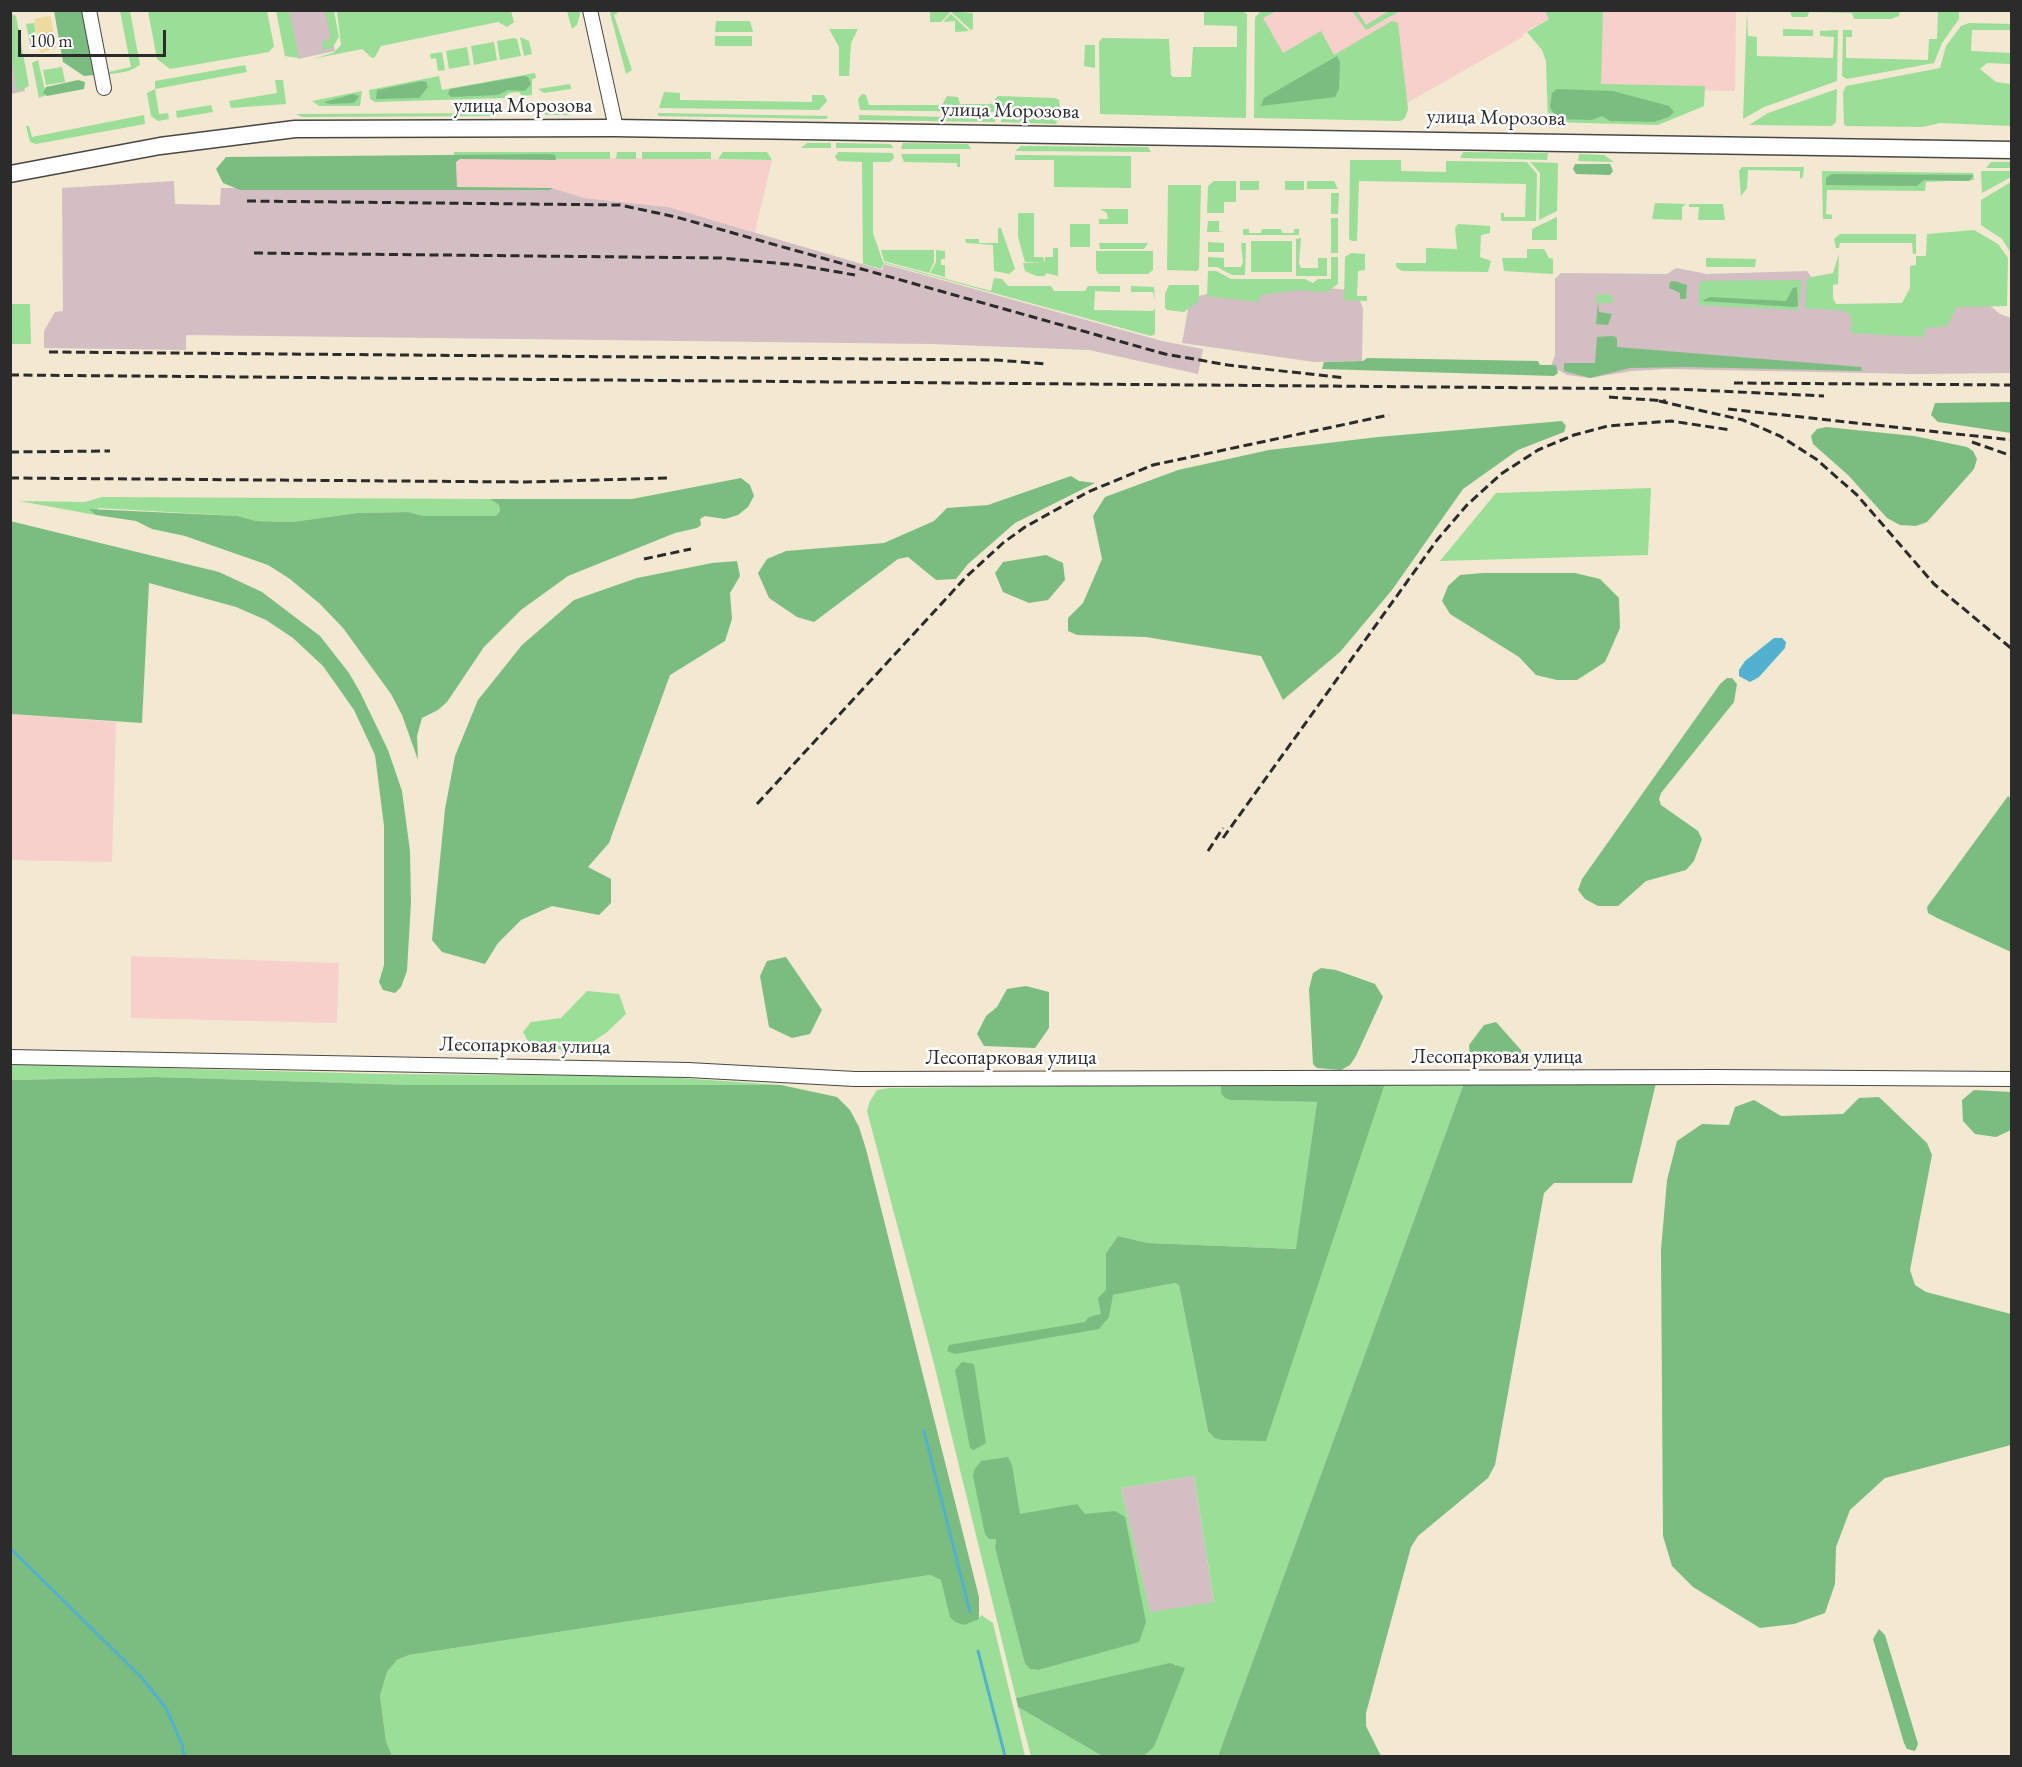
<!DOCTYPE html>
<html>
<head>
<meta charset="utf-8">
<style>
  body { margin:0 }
  #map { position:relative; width:2022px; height:1767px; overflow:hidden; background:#f3e8d1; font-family:"EB Garamond",serif }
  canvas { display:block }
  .frame { position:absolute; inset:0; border:12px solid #2b2b2b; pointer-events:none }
  .scale { position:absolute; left:18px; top:30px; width:148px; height:27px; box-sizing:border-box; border:3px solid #2b2b2b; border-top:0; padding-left:8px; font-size:18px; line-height:21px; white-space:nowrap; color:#2b2b2b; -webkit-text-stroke:4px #fff; paint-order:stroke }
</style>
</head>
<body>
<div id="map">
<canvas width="2022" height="1767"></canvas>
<div class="frame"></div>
<div class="scale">100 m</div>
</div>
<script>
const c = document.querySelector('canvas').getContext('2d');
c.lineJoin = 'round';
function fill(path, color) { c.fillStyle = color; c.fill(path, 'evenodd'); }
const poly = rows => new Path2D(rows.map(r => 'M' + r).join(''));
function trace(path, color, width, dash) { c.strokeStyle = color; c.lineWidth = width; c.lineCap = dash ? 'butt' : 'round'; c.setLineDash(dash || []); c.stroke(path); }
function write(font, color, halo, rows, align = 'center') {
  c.font = font + ' "EB Garamond",serif'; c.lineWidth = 5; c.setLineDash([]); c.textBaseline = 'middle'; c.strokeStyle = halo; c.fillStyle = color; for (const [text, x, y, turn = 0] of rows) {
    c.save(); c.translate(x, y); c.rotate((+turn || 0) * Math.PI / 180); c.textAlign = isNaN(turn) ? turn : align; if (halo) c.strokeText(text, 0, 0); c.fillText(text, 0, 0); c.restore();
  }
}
const built = poly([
  [1258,11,1555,11,1549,18,1527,31,1521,38,1407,103,1255,102],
  [1561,11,1736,11,1735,91,1553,87],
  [454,159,604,158,772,160,755,232,661,206,584,198,552,188,454,188],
  [10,714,116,722,112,862,11,860],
  [131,956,339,963,337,1023,131,1018]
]);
const industrial = poly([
  [287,11,326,11,335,51,298,59],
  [10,16,25,91,11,94,10,94],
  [174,181,175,204,220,205,221,188,552,188,584,198,668,207,882,270,884,264,1162,341,1203,349,1198,374,1089,350,932,344,186,335,186,350,44,348,44,331,55,312,63,311,62,188],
  [1676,268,1707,274,1807,271,1815,282,1817,307,1822,309,1931,308,1988,304,2000,314,2011,318,2011,373,1915,374,1667,369,1632,371,1590,378,1567,375,1551,366,1555,355,1555,279,1561,273,1667,274],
  [1295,285,1349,290,1360,301,1363,308,1362,361,1314,362,1182,343,1189,304,1199,296,1210,293],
  [1194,1476,1214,1603,1150,1613,1121,1488]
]);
const green = poly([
  [120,11,130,11,140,65,129,71,106,75,102,61,106,60,109,72,131,67],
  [148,11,267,11,274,46,269,52,170,69,157,59],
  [276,11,289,11,299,58,285,56],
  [325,11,334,11,339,37,332,48,324,50,322,41,331,39],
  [337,11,511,11,514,22,507,27,498,22,381,46,375,57,372,58,362,49,312,59,333,53,341,45],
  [567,11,579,11,580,14,577,25,572,29],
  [613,11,617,11,618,13,614,15,632,70,626,74,610,13],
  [930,11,947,11,950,13,941,22,930,22],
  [950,11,973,13,973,29,971,30],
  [1204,11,1242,11,1247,14,1246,118,1100,114,1099,42,1102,38,1169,39,1171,75,1173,77,1191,77,1193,47,1237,47,1237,26,1204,25],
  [1262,11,1276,11,1263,18,1283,53,1321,31,1334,55,1392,21,1398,23,1408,109,1405,118,1400,121,1254,118,1255,17],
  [1352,11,1357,11,1366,25,1389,11,1400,11,1366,30],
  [1545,11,1603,11,1601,84,1705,86,1704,106,1658,125,1548,122,1546,61,1542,50,1527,32,1549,19],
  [1747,11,1748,36,1757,37,1757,56,1833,58,1834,37,1820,36,1820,31,1838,30,1837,81,1764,107,1743,119],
  [1790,11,1790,10,1900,11,1899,16,1891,19,1854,19,1852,13,1809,12,1807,17,1792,17],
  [1938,11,1959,11,1959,19,1942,43,1934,63,1847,79,1842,76,1843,30,1852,30,1852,37,1846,37,1846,58,1928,60,1929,39,1937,39],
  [11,14,16,16,29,86,17,92,11,56],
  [951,14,969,31,955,32,955,21,943,22],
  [716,21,750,21,753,32,715,32],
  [34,23,38,45,31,48,26,24],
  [1969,23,2011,24,2011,30,1972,30,1971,51,2011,53,2011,64,1987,63,1980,69,1996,82,2011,84,2011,126,1940,123,1922,127,1846,126,1844,124,1843,92,1846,86,1940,68,1946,46,1961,26],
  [829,29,858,29,851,43,849,76,839,76,839,47],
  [1783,29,1813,30,1813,36,1783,36],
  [715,36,752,36,752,46,715,46],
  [520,37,529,41,532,54,524,56],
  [514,38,517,39,521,56,500,60,497,41],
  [494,42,497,60,474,65,471,46],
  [1085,45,1095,45,1095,68,1084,66],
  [467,47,470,65,449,69,446,51],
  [442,52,445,70,438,71,436,58,431,59,430,54],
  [38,60,46,95,39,98,32,63],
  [245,65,247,72,155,89,159,114,168,113,169,119,158,121,151,116,147,93,155,89,155,81],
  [62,67,65,82,46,85,43,70],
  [535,73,536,78,532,79,532,95,522,96,519,92,509,93,504,98,375,102,370,99,369,90,439,76,442,90],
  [275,80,283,80,286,104,231,108,229,101,277,93],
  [570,84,571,89,544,93,538,89],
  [1837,89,1836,122,1832,126,1749,125,1768,113],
  [362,91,360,106,319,106,312,101],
  [664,92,680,93,680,100,812,102,812,95,824,95,827,101,819,110,659,108],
  [862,94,866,95,869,105,942,105,947,96,958,97,960,104,991,104,998,96,1055,98,1059,100,1060,108,1056,113,860,110,858,99],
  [211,105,213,112,177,118,176,111],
  [566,107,571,115,546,115,537,108],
  [505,113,493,116,302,117,296,114],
  [658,113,827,116,828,117,826,119,658,116],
  [144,115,145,124,36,144,30,142,26,126,29,126,32,137],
  [859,115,995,118,996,118,995,122,859,120],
  [1001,118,1056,119,1058,120,1056,124,1001,122],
  [807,143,831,143,831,148,801,148],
  [836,143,890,144,894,148,836,148],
  [903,143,968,144,971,149,901,149],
  [1021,146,1148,147,1151,152,1015,151],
  [454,152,610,152,610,159,454,159],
  [617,152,636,152,636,159,616,159],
  [642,152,711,152,711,159,642,159],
  [723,152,767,152,772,160,718,159],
  [838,152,893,153,894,158,890,162,873,162,873,233,883,262,991,291,994,278,1002,279,1008,286,1051,286,1054,291,1085,291,1088,286,1120,286,1120,292,1095,291,1094,310,1153,311,1155,308,1155,334,1151,336,884,263,881,269,863,264,862,162,838,161,835,157],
  [1463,152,1548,153,1547,160,1460,158],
  [901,154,960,154,960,167,957,167,957,163,904,162],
  [1579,154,1604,155,1614,162,1578,161],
  [1015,155,1131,156,1131,188,1054,187,1054,160,1015,160],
  [1350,160,1401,160,1401,171,1446,172,1446,161,1527,162,1537,174,1536,221,1501,221,1501,213,1504,213,1504,217,1525,217,1526,184,1359,181,1357,241,1352,241,1349,239],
  [1530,162,1558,163,1557,211,1539,220,1540,173],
  [1991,162,2011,162,2011,168,1986,168],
  [1742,167,1804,167,1803,177,1800,179,1800,171,1748,170,1747,188,1741,196,1739,171],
  [1822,171,1973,173,1974,180,1926,182,1925,191,1827,190,1826,214,1832,215,1832,219,1823,219],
  [1981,171,2011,171,2011,177,1982,193],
  [1214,181,1236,181,1236,202,1224,202,1224,213,1207,213,1208,186],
  [1240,181,1259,181,1259,190,1240,190],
  [1285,181,1304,181,1304,190,1285,190],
  [1307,181,1334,181,1338,189,1307,189],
  [2011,182,2011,253,2002,239,1981,225,1981,200],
  [1168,185,1201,185,1199,269,1197,271,1167,270],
  [1331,193,1339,193,1338,214,1331,214],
  [1655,203,1686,204,1682,207,1682,220,1652,219],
  [1689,204,1723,204,1725,220,1698,220,1699,207,1689,207],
  [1100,209,1128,209,1128,224,1099,224,1099,219,1108,219,1107,213],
  [1018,213,1034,213,1034,257,1043,257,1045,263,1045,257,1053,257,1053,248,1058,248,1058,276,1046,273,1045,276,1036,276,1025,271,1023,263,1043,263,1025,262,1018,237],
  [1557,217,1557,240,1532,240,1532,229],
  [1331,218,1338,218,1338,253,1331,253],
  [1208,221,1219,221,1219,231,1224,232,1207,232],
  [1070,224,1090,224,1090,247,1070,247],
  [1458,224,1490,226,1490,233,1481,235,1480,257,1491,261,1488,272,1402,271,1396,267,1396,263,1426,263,1426,248,1457,249,1455,228],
  [998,228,1001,228,1015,269,1009,274,994,271,993,245,966,243,965,239,979,239,979,243,998,243],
  [1243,229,1249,229,1249,233,1261,233,1262,229,1281,229,1282,233,1294,233,1294,229,1299,229,1299,235,1243,235],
  [1974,230,1998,244,2008,258,2007,306,1957,307,1947,326,1925,328,1924,337,1851,333,1852,320,1847,311,1805,308,1807,278,1833,273,1839,254,1838,284,1833,285,1833,298,1836,304,1902,303,1910,288,1910,266,1916,265,1916,256,1926,256,1927,234],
  [1840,234,1916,234,1916,254,1913,254,1912,243,1840,243,1839,248,1836,248,1834,239],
  [1301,238,1299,263,1301,268,1318,268,1318,258,1327,258,1327,276,1296,276,1296,239],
  [1251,241,1292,241,1292,272,1251,272],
  [1208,242,1224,243,1224,252,1208,252],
  [1099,243,1148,243,1144,249,1100,249],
  [1241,243,1246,243,1245,275,1232,275,1217,267,1208,267,1208,257,1224,258,1224,267,1241,267,1243,262],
  [1527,249,1544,249,1549,258,1553,259,1553,274,1504,271,1502,258,1527,258],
  [881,250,934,250,934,262,929,273,884,261],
  [936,250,945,251,945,259,941,259,941,265,945,265,945,277,930,273,936,262],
  [1096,251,1153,251,1153,270,1148,274,1099,274,1096,270],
  [1351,253,1365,254,1365,270,1358,271,1357,296,1367,296,1367,301,1344,300,1345,257],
  [1331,257,1338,257,1338,284,1327,292,1298,290,1260,295,1259,302,1207,296,1208,271,1216,271,1231,279,1305,279,1313,283,1318,279,1331,279],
  [1706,258,1756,259,1755,267,1706,267],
  [1802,280,1798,310,1699,305,1699,284,1702,281],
  [1169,285,1199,285,1199,301,1184,312,1167,310,1165,308,1165,294],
  [1131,286,1154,287,1155,300,1153,292,1131,292],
  [1597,294,1612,295,1613,303,1596,303],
  [10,304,30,304,31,344,11,344],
  [1651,488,1648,555,1440,561,1496,493],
  [102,497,490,499,499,505,500,511,496,516,424,516,408,512,357,513,292,522,256,521,238,516,98,508,96,515,19,501,85,502],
  [587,991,619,994,626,1014,606,1033,577,1052,530,1045,523,1032,531,1022,561,1018],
  [11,1064,382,1074,651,1076,781,1085,412,1085,156,1077,11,1080],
  [1385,1083,1464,1083,1218,1756,1144,1756,1154,1747,1176,1664,1016,1698,934,1364,867,1111,870,1101,877,1090,889,1088,1221,1084,1231,1100,1317,1102,1297,1249,1148,1243,1118,1236,1106,1253,1106,1291,1113,1295,1175,1283,1179,1285,1208,1431],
  [1194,1476,1214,1602,1150,1612,1121,1488],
  [996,1538,1139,1641,1040,1670,1030,1669,1025,1664,995,1548],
  [930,1575,941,1580,979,1619,981,1615,993,1623,1025,1756,392,1756,386,1741,380,1696,387,1672,397,1660,409,1655],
  [1018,1707,1102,1756,1031,1756]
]);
const forest = poly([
  [54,11,85,11,97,72,94,75,84,76,63,62],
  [1337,56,1340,62,1339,89,1335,97,1261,106,1264,98],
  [524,76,528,77,531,84,525,91,508,90,498,95,451,97,448,94,450,89],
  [78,80,85,82,84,89,47,96,43,93,46,87],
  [422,81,426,82,428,87,419,98,376,99,377,90],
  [1557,89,1613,91,1669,106,1674,112,1669,117,1654,122,1610,121,1602,116,1592,120,1557,119,1550,107,1552,93],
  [353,94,359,96,354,103,329,104,324,102],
  [549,154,555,155,556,160,460,159,456,162,457,187,553,188,549,190,240,190,223,183,216,169,226,157],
  [1575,164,1610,164,1613,171,1610,175,1576,174,1573,169],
  [1832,174,1973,175,1973,176,1969,181,1924,180,1917,186,1826,185,1826,178],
  [1674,281,1687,285,1686,299,1680,299,1680,293,1669,288,1670,282],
  [1797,287,1798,306,1795,307,1702,301,1710,297,1786,301,1793,288],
  [1598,302,1599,312,1612,314,1608,325,1596,324],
  [1613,336,1617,338,1617,347,1861,367,1862,371,1688,367,1630,368,1590,378,1564,371,1564,363,1595,363,1597,337],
  [1367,358,1538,361,1540,365,1556,365,1558,373,1554,376,1322,369,1324,362,1363,361],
  [2011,402,2011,433,1938,422,1931,415,1935,403],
  [1562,421,1566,426,1564,432,1518,450,1463,489,1392,590,1340,652,1283,700,1261,656,1146,637,1077,635,1068,631,1068,618,1083,603,1102,559,1093,516,1105,497,1178,470,1269,450,1378,437],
  [1826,427,1914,436,1967,447,1973,451,1977,459,1974,469,1927,522,1916,526,1900,525,1887,518,1848,475,1813,444,1811,436,1817,429],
  [1071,476,1079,481,1095,483,1015,523,968,564,956,579,936,580,908,557,898,559,814,622,797,617,769,598,758,573,767,559,786,551,884,543,934,521,947,508,988,505],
  [741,478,750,485,754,496,748,507,738,515,725,519,705,516,700,519,701,525,697,528,675,533,568,576,521,610,484,647,447,702,438,710,422,718,417,736,418,760,402,715,391,694,343,628,320,604,290,579,268,565,185,536,152,529,136,521,96,515,89,509,238,516,256,521,292,522,357,513,408,512,424,516,496,516,500,511,499,505,490,499,632,499],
  [10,521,219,572,262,592,320,636,349,673,360,692,388,750,402,791,410,851,411,902,407,971,401,987,395,993,383,990,379,982,384,965,384,826,375,755,354,710,323,666,293,638,266,620,236,607,149,583,142,723,11,714],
  [1046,555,1063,563,1065,580,1048,600,1029,603,1003,592,995,573,1003,562],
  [737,561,740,576,730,593,732,619,725,641,670,675,609,843,588,867,611,879,611,903,599,915,552,906,521,920,498,943,485,964,442,952,432,940,445,809,455,756,478,700,522,645,574,600,637,578,712,563],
  [1483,573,1575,573,1600,579,1619,598,1620,628,1605,662,1577,680,1557,680,1536,675,1519,657,1450,614,1442,601,1448,586,1460,575],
  [1727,678,1732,678,1737,684,1734,702,1661,793,1659,799,1661,805,1698,831,1702,839,1694,861,1686,870,1646,881,1618,906,1598,906,1585,899,1578,890,1582,879,1720,684],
  [2008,796,2012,799,2011,952,1937,918,1928,913,1927,907],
  [786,957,822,1010,810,1034,792,1038,769,1027,760,976,767,961],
  [1321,968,1336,970,1375,984,1383,997,1356,1056,1350,1065,1341,1070,1317,1068,1313,1064,1309,989,1313,973],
  [1026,986,1049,992,1049,1028,1035,1048,984,1046,977,1034,986,1016,997,1007,1007,989],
  [1496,1022,1521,1050,1522,1058,1516,1063,1477,1064,1470,1059,1469,1045,1484,1025],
  [156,1077,412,1085,781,1085,837,1097,850,1110,859,1127,866,1149,979,1597,979,1619,964,1625,955,1622,950,1617,941,1580,930,1575,409,1655,397,1660,387,1672,380,1696,386,1741,392,1756,11,1756,11,1080],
  [1385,1083,1266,1441,1222,1440,1215,1438,1208,1431,1179,1285,1175,1283,1113,1295,1109,1317,1099,1329,955,1354,947,1351,949,1345,1085,1322,1089,1317,1101,1314,1098,1298,1106,1290,1106,1253,1118,1236,1148,1243,1296,1249,1317,1102,1231,1100,1225,1098,1221,1093,1221,1084],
  [1464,1083,1656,1083,1632,1183,1554,1183,1544,1193,1495,1465,1488,1478,1418,1536,1411,1547,1366,1713,1366,1726,1381,1756,1218,1756],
  [1974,1090,2011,1092,2011,1130,1996,1137,1975,1134,1963,1121,1962,1100],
  [1879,1097,1927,1143,1932,1155,1910,1270,1915,1285,1926,1292,2011,1314,2011,1445,1885,1478,1850,1510,1836,1547,1835,1584,1825,1613,1794,1624,1760,1628,1693,1587,1672,1566,1663,1536,1661,1250,1667,1180,1677,1141,1702,1124,1729,1125,1735,1107,1754,1100,1781,1116,1843,1114,1859,1098],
  [962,1362,974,1364,986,1443,974,1450,970,1448,955,1370],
  [1008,1457,1012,1465,1020,1514,1077,1504,1085,1514,1115,1511,1125,1517,1146,1622,1139,1642,1039,1670,1030,1669,1025,1664,995,1548,996,1539,989,1539,985,1534,973,1476,974,1470,981,1461],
  [1879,1629,1885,1635,1918,1744,1915,1751,1907,1749,1904,1743,1873,1639],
  [1170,1663,1185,1668,1154,1747,1144,1756,1102,1756,1018,1707,1016,1698]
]);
const sand = poly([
  [48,16,51,17,56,48,42,53,40,52,34,19]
]);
const water = poly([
  [1774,638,1782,638,1786,642,1785,648,1759,677,1750,682,1739,676,1739,670,1745,661]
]);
const stream = poly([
  [924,1431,970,1612],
  [10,1548,142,1678,166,1708,182,1744,184,1756],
  [978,1651,1005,1756]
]);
const minor = poly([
  [89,10,104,88],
  [590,10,616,128],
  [10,1057,688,1070,855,1079,1718,1077,2012,1079]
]);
const major = poly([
  [10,174,160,146,295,129,614,128,2012,150]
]);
const rail = poly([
  [247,201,620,205,676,217,1165,354,1228,365,1345,378],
  [254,253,721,258,797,265,855,275],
  [49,352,996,360,1047,364],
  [10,375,1675,389,1824,396],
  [1734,383,2012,385],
  [1609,397,1666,401],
  [1659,401,1743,420,1780,436,1816,459,1857,495,1934,584,2012,649],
  [1728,409,2012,440],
  [1972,442,2012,456],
  [10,452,110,451],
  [10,478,526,482,669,478],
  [644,559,691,549],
  [757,804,966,577,1003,543,1025,527,1088,492,1153,465,1389,415],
  [1223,838,1437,540,1467,505,1501,474,1538,450,1574,435,1608,426,1671,421,1731,430],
  [1208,851,1223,828]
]);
const streetNames = [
  ["улица Морозова",523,106],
  ["улица Морозова",1010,111,1],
  ["улица Морозова",1496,118,1],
  ["Лесопарковая улица",525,1046,1],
  ["Лесопарковая улица",1497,1057],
  ["Лесопарковая улица",1011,1058]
];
fill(built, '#f7d0cc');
fill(industrial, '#d2bec3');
fill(green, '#9ade97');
fill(forest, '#7bbd80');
fill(sand, '#eeda9e');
fill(water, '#52b1d1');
trace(stream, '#52b1d1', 3);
trace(minor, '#494744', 16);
trace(major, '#494744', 19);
trace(minor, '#fff', 14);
trace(major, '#fff', 16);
trace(rail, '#2b2b2b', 3, [9, 4.5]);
write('21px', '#2b2b2b', '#fff', streetNames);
</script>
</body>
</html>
